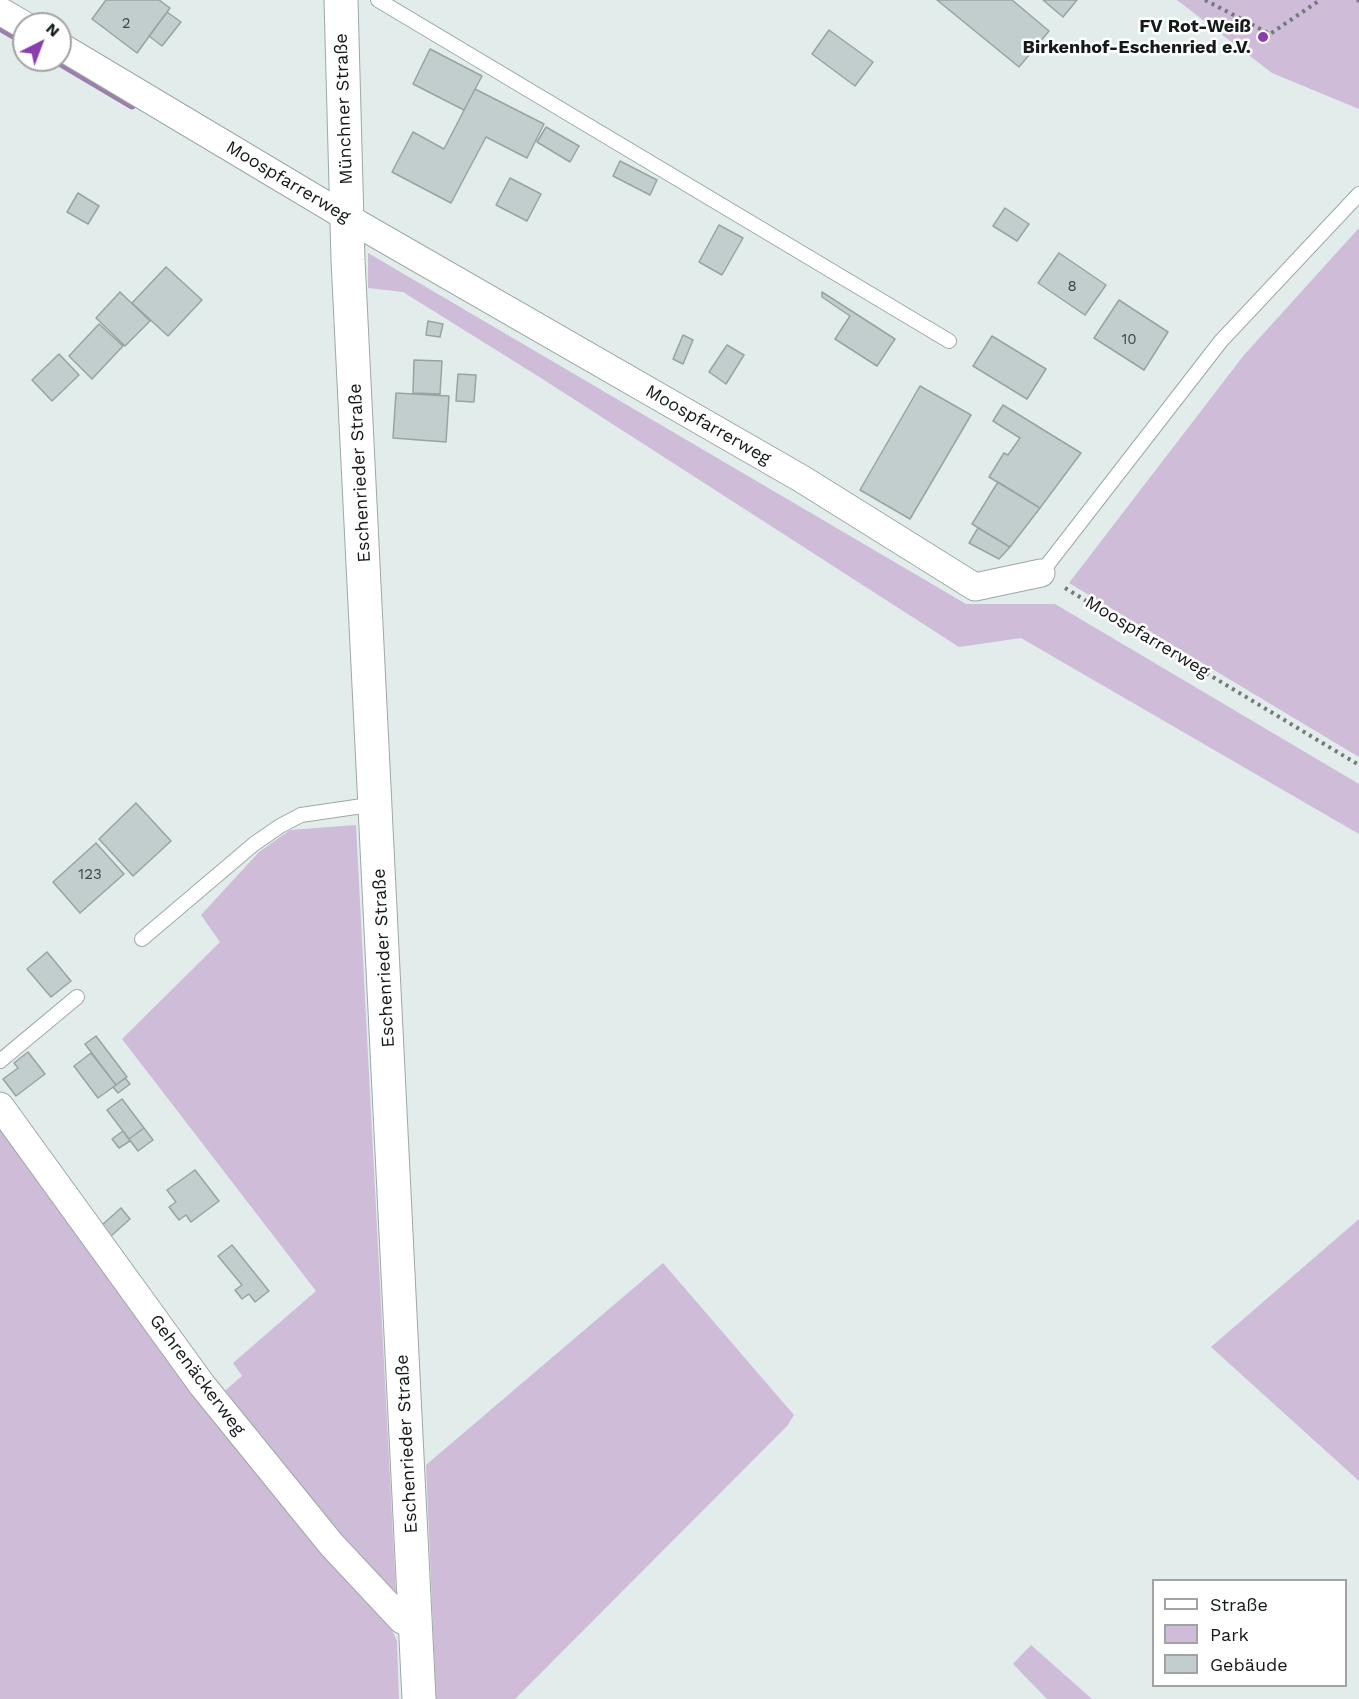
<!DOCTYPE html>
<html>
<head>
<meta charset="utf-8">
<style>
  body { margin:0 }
  #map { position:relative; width:1359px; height:1699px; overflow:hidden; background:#e1eceb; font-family:"Work Sans",sans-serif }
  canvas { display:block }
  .legend { position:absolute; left:1152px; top:1579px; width:195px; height:108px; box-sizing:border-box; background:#fff; border:2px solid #a1a3a3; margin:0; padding:8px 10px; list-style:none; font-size:18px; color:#151919 }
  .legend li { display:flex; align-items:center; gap:12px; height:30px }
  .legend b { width:30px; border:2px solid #a1a3a3 }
  .north { position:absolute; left:12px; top:12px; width:60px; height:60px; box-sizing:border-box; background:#fff; border:2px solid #a1a3a3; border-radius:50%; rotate:42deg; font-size:16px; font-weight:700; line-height:24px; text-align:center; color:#151919 }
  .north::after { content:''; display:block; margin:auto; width:21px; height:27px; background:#893dae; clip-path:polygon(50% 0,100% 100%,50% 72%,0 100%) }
</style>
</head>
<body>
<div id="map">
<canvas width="1359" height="1699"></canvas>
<ul class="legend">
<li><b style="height:8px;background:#fff"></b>Straße</li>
<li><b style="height:16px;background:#cebcd9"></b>Park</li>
<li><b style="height:16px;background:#c2cecd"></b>Gebäude</li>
</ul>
<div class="north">N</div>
</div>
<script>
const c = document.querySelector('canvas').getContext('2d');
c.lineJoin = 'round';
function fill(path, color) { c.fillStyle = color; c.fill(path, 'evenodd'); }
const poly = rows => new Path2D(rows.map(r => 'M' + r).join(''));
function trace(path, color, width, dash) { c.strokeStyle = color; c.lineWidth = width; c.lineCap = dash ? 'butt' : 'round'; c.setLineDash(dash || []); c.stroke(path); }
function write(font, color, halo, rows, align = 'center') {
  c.font = font + ' "Work Sans",sans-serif'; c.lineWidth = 5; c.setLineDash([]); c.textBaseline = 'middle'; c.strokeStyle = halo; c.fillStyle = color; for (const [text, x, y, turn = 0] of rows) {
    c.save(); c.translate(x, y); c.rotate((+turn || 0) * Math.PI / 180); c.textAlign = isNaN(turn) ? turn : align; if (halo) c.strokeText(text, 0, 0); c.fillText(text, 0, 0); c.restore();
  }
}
const green = poly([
  [1177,0,1359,0,1359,109,1272,73],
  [1359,228,1359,757,1069,583,1244,355],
  [368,253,966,604,1055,604,1359,784,1359,834,1021,638,959,647,541,378,403,292,368,288],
  [356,825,396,1593,385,1589,219,1396,242,1376,233,1363,316,1291,122,1039,220,942,201,915,259,852,290,830],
  [0,1122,390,1626,397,1641,399,1699,0,1699],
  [1359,1219,1359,1481,1211,1347],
  [663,1263,794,1415,787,1426,515,1699,436,1699,426,1465],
  [1031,1645,1092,1699,1047,1699,1013,1664]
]);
const stream = poly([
  [0,27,24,41],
  [56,60,132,105]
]);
const building = poly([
  [106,0,159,0,170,8,137,53,92,19,106,0],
  [937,0,1012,0,1049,31,1019,67,937,0],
  [1043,0,1077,0,1063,17,1043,0],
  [167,12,181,22,162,46,149,36,167,12],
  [829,30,873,62,855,86,812,54,829,30],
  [430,49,482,76,464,110,413,84,430,49],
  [475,89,544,124,527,158,486,137,451,203,392,172,413,132,444,149,475,89],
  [546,127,579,146,570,162,537,142,546,127],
  [620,161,657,180,650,195,613,176,620,161],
  [510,178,541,194,527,221,496,205,510,178],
  [78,193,99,206,88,224,67,212,78,193],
  [1005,208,1029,224,1017,241,993,226,1005,208],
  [719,225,743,238,722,275,699,262,719,225],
  [1059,253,1106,285,1085,315,1038,283,1059,253],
  [166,267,202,300,168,336,132,303,166,267],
  [120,292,150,321,125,346,96,318,120,292],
  [822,292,895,339,877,366,835,339,850,316,822,297,822,292],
  [1119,300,1168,332,1144,370,1094,338,1119,300],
  [428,321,443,324,440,337,426,335,428,321],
  [99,324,123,346,92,379,69,356,99,324],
  [683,335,693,340,683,364,673,359,683,335],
  [992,336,1046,369,1027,399,973,366,992,336],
  [727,345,744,355,726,384,709,372,727,345],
  [59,354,79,375,52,401,32,380,59,354],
  [414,360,442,361,440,394,413,393,414,360],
  [458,374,476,375,474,402,456,401,458,374],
  [920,386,971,415,910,519,860,490,920,386],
  [396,393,449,396,446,442,393,438,396,393],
  [1003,405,1081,453,1040,508,989,477,1004,453,1008,455,1020,438,993,421,1003,405],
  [998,482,1040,508,1010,547,972,524,998,482],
  [978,528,1010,547,999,559,969,543,978,528],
  [136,803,171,841,133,876,99,839,136,803],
  [96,843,124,874,80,913,53,882,96,843],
  [47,952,71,981,51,997,27,969,47,952],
  [96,1036,127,1077,116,1085,85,1044,96,1036],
  [28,1052,45,1074,16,1096,3,1079,18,1068,14,1063,28,1052],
  [91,1053,116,1085,98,1098,74,1066,91,1053],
  [125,1078,130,1084,118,1093,113,1087,125,1078],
  [122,1099,144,1128,129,1139,107,1110,122,1099],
  [144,1128,153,1140,138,1151,129,1139,144,1128],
  [123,1131,130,1141,119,1148,112,1139,123,1131],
  [195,1170,219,1201,191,1222,186,1215,179,1220,169,1207,176,1202,167,1190,195,1170],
  [121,1208,130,1219,111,1236,102,1225,121,1208],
  [232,1245,269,1291,255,1302,249,1294,242,1299,235,1290,242,1285,218,1256,232,1245]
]);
const path = poly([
  [1205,0,1270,34,1320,0],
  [1357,0,1359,1],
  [1065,588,1359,765]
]);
const service = poly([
  [378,0,949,341],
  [1041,573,1221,341,1359,194],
  [142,939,254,844,280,826,301,815,376,804],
  [0,1061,77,997]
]);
const minor = poly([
  [0,11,24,25],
  [60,46,348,218,802,479,975,587,1041,573],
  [0,1106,202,1385,331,1544,402,1620,416,1623]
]);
const tertiary = poly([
  [341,0,348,260,419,1699]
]);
const markers = [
  [1263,37,6,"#893dae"]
];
const numberNames = [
  ["2",126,24],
  ["8",1072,287],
  ["10",1129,340],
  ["123",90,875]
];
const poiNames = [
  ["FV Rot-Weiß",1251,27],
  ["Birkenhof-Eschenried e.V.",1251,48]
];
const streetNames = [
  ["Münchner Straße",344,109,-92],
  ["Moospfarrerweg",288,182,31],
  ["Moospfarrerweg",708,425,30],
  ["Eschenrieder Straße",360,473,-93],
  ["Moospfarrerweg",1147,637,31],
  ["Eschenrieder Straße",384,958,-93],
  ["Gehrenäckerweg",197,1375,53],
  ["Eschenrieder Straße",407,1444,-93]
];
fill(green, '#cebcd9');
trace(stream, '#9b7eac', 9);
fill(building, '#c2cecd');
trace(building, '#98a3a2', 1.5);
trace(service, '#9da8a7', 16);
trace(minor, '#9da8a7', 29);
trace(tertiary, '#9da8a7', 35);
trace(path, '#727978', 4, [3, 4.5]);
trace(service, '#fff', 14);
trace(minor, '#fff', 27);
trace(tertiary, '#fff', 33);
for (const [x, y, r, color] of markers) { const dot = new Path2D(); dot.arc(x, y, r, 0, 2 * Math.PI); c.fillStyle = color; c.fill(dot); trace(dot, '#fff', 2); }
write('15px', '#404646', null, numberNames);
write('bold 18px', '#151919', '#fff', poiNames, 'right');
write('18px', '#151919', '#fff', streetNames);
</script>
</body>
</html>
